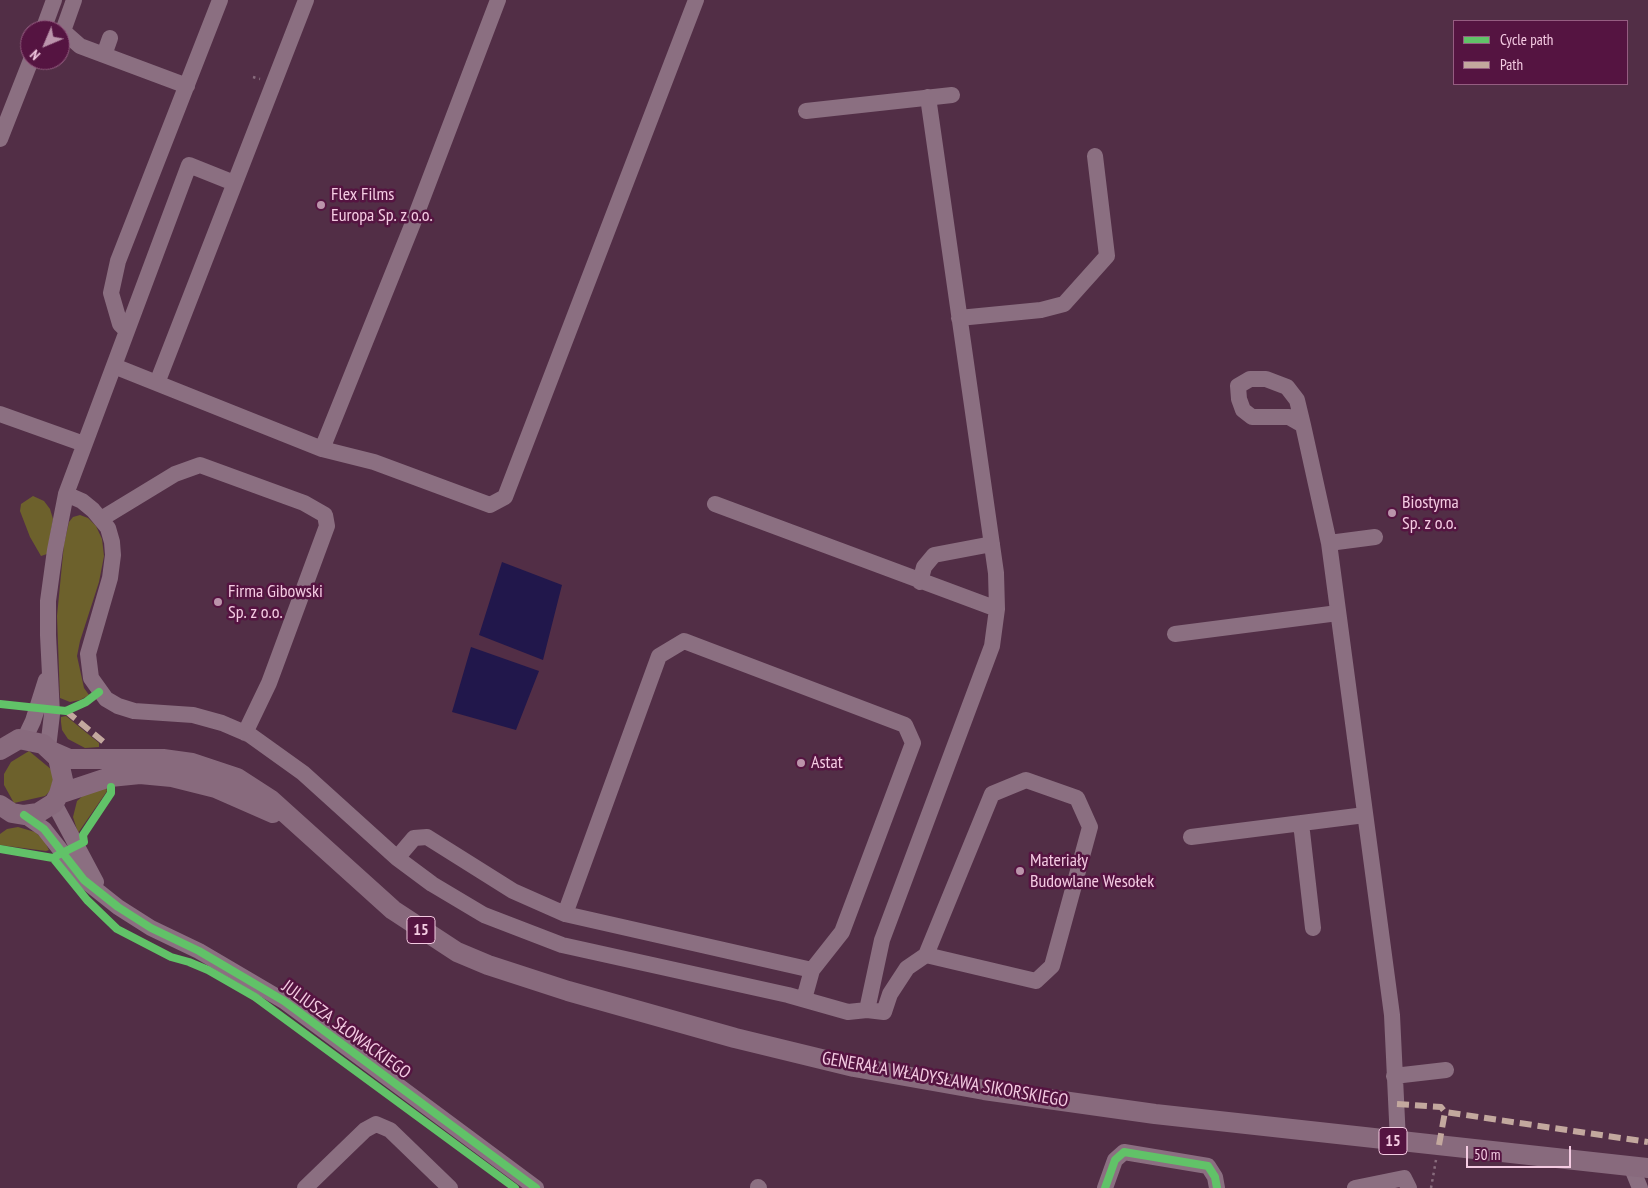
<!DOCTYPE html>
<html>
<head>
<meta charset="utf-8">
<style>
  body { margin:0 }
  #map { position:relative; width:1648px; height:1188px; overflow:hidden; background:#522e46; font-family:"PT Sans Narrow",sans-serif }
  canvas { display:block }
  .legend { position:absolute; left:1453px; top:20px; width:175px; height:65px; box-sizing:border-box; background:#551441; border:1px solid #955d81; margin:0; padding:6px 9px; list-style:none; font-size:15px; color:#f4cbe2 }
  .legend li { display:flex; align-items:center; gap:10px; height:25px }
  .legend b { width:25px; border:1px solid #955d81 }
  .north { position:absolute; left:20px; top:20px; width:50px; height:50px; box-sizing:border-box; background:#551441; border:1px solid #955d81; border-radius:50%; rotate:225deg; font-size:14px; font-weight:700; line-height:20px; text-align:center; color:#f4cbe2 }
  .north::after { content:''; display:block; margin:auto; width:18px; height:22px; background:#bb94ab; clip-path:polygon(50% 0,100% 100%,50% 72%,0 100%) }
  .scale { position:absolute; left:1466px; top:1146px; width:105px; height:22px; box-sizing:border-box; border:2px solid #f4cbe2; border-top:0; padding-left:6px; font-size:15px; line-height:18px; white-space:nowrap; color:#f4cbe2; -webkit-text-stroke:4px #551441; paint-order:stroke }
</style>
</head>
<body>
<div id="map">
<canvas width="1648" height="1188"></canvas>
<ul class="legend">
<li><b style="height:6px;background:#61c268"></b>Cycle path</li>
<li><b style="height:6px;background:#c3a89e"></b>Path</li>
</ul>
<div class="north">N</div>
<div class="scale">50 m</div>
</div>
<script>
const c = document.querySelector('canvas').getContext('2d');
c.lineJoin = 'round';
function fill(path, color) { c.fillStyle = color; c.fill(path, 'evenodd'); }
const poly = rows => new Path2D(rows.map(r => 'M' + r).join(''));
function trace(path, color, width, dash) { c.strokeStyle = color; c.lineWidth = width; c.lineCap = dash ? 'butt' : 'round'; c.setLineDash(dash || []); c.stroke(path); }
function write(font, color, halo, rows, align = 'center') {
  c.font = font + ' "PT Sans Narrow",sans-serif'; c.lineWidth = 5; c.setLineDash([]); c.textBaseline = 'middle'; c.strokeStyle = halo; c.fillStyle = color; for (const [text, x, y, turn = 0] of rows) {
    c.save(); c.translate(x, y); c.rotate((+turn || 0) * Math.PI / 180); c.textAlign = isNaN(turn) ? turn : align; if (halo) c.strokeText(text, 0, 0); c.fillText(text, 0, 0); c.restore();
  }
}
const green = poly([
  [33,496,44,501,50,509,53,519,47,554,41,556,30,537,20,511,21,504],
  [80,515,88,518,96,526,102,539,104,556,99,582,80,641,77,656,84,688,89,695,80,700,70,702,60,698,57,616,64,544,69,522,73,517],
  [66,716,99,743,99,747,85,748,68,739,62,730,61,722,61,717],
  [29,751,52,770,54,777,50,791,45,796,14,803,4,785,4,774,11,762],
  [106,787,107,791,78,833,73,817,77,801,85,794],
  [18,827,35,832,44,840,49,850,46,851,0,845,0,834,7,829]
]);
const water = poly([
  [502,562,562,585,543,660,479,635],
  [471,647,539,671,516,730,452,712]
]);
const path = poly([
  [253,77,260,79],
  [1431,1188,1436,1160]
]);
const minor = poly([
  [74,0,63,31,80,46,187,86],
  [43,30,54,0],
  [104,55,110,38],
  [806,111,952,95],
  [0,139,31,60],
  [959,318,1041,310,1064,304,1107,256,1095,156],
  [127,331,120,324,111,293,118,261,220,0],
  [114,366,322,449,413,223,498,0],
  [157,383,306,0],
  [0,414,84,444],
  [1303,425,1289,417,1252,417,1243,410,1239,399,1238,386,1250,379,1266,379,1287,387,1297,400,1303,425,1329,543,1392,1015,1398,1141],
  [322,449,374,462,490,505,505,497,696,0],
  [66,494,82,501,93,510,108,528,112,542,113,555,110,578,88,654,91,678,106,699,118,706,134,711,193,715,222,723,250,735,303,773,397,858,432,884,484,915,562,945,788,995,848,1012,867,1010,884,1012,890,994,907,968,926,955,1036,981,1052,966,1090,827,1077,798,1026,780,992,794,926,955],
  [715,504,997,609],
  [101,519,175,474,200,465,304,503,325,515,327,526,269,683,245,733],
  [1329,543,1375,537],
  [920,582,924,567,934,555,992,544],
  [1175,634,1338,613],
  [24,740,33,721,46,680],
  [48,748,52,714,48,635,48,601,55,550,66,494,189,165,234,183],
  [54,803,96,882],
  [24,815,44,829,84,880,118,907,151,928,199,951,284,1001,536,1188],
  [1301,823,1313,928],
  [1191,837,1365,815],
  [397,858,414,838,427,837,513,891,565,914,812,970],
  [565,914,659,656,684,641,905,725,913,743,842,932,812,970,804,999],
  [867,1010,882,940,992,646,997,609,996,573,928,97],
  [1394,1076,1446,1070],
  [1631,1166,1640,1188],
  [758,1187,759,1188],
  [305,1188,365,1130,376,1124,390,1130,450,1188],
  [1105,1188,1115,1160,1124,1152,1208,1166,1215,1177,1217,1188],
  [1355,1188,1404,1178,1409,1188]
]);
const major = poly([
  [0,750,19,739,43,744,58,758,63,780,59,794,54,803,38,813,24,815,12,813,0,805],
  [53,752,69,759,163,759,192,763,237,778,271,800,393,910,457,952,488,965,568,991,735,1038,854,1067,984,1090,1155,1114,1648,1168],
  [59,794,110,777,140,774,172,777,216,788,273,813]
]);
const quiet = poly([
  [66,711,105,743],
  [1397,1104,1441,1107,1445,1112,1648,1142],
  [1439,1145,1445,1112]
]);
const cycleway = poly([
  [0,704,66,711,86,702,99,692],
  [24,815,44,829,84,880,118,907,151,928,199,951,284,1001,536,1188],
  [0,849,53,858,87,900,117,929,171,957,189,962,208,970,255,997,515,1188],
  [56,856,84,842,83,835,111,793,111,787],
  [1105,1188,1115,1160,1124,1152,1208,1166,1215,1177,1217,1188]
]);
const markers = [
  [321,205,5,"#bb94ab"],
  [1392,513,5,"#bb94ab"],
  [218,602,5,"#bb94ab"],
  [801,763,5,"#bb94ab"],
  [1020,871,5,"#bb94ab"]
];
const shields = [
  [421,930,28],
  [1393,1141,28]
];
const shieldNames = [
  ["15",421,930],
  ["15",1393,1141]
];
const poiNames = [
  ["Flex Films",331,195],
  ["Europa Sp. z o.o.",331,216],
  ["Biostyma",1402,503],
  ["Sp. z o.o.",1402,524],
  ["Firma Gibowski",228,592],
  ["Sp. z o.o.",228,613],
  ["Astat",811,763],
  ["Materiały",1030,861],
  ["Budowlane Wesołek",1030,882]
];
const streetNames = [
  ["JULIUSZA SŁOWACKIEGO",346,1030,36],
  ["GENERAŁA WŁADYSŁAWA SIKORSKIEGO",945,1080,10]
];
fill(green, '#6d612c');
fill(water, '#21174b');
trace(path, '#886c7d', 2.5, [2.5, 4]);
trace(minor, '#8b6f81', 16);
trace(major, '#886a7d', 20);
trace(quiet, '#c3a89e', 6, [12, 6]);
trace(cycleway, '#61c268', 8);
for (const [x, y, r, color] of markers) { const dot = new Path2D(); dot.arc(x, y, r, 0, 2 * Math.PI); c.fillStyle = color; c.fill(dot); trace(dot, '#551441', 2); }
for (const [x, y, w] of shields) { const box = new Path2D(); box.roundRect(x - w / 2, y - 13.5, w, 27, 4); c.fillStyle = '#551441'; c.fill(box); trace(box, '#f4cbe2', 1); }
write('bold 16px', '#f4cbe2', null, shieldNames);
write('18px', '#f4cbe2', '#551441', poiNames, 'left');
write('18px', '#f4cbe2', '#551441', streetNames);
</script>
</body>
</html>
